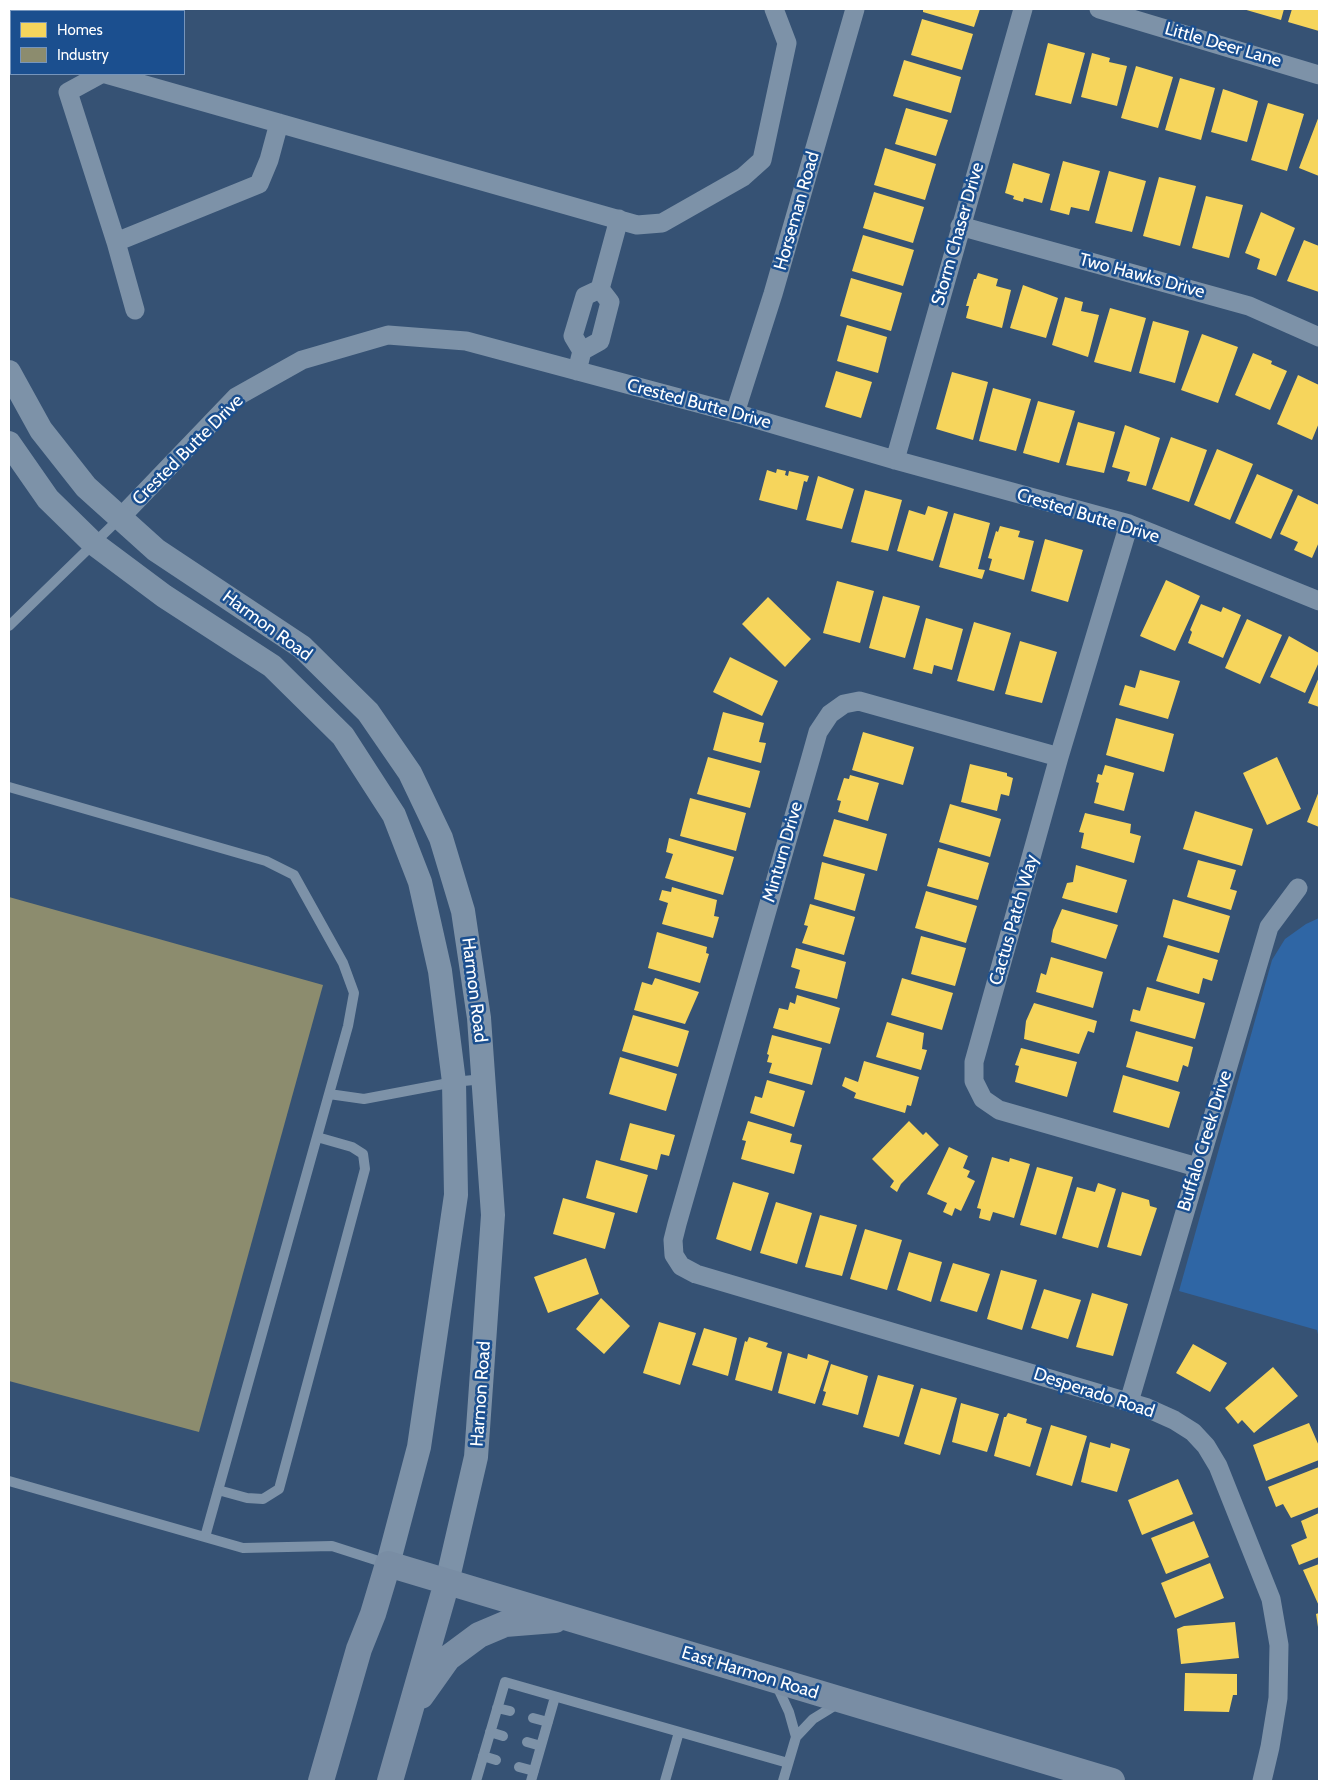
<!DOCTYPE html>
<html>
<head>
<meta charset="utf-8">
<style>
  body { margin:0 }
  #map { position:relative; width:1328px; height:1790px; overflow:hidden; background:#365274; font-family:Cabin,sans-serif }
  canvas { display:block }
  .frame { position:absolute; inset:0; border:10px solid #fff; pointer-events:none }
  .legend { position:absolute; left:10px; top:10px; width:175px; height:65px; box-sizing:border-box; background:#1b4f8f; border:1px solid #7695bc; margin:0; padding:6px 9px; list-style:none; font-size:15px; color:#fff }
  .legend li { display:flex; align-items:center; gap:10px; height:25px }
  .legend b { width:25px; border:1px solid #7695bc }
</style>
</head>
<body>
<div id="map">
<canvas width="1328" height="1790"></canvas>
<div class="frame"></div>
<ul class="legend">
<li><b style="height:14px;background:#f6d55c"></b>Homes</li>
<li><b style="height:14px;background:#8c8c6e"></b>Industry</li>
</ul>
</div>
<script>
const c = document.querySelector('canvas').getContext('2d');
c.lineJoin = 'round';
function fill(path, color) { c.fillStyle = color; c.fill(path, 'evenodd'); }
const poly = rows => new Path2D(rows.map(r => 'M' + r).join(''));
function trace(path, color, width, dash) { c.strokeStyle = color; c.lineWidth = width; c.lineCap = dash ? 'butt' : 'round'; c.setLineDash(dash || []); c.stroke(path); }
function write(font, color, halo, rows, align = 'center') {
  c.font = font + ' Cabin,sans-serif'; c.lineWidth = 5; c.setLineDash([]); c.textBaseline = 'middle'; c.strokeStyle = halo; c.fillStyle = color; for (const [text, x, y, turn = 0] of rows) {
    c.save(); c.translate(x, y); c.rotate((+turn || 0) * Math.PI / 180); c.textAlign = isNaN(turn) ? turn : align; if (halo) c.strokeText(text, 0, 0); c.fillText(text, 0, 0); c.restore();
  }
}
const green = poly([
  [1319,918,1319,1339,1317,1330,1179,1291,1272,960,1285,939,1306,924]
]);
const homes = poly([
  [923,9,980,9,974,27,923,12],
  [1243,9,1284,9,1281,20],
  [1292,9,1319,9,1319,31,1288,22],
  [922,19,973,34,962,70,911,55],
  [1048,43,1085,53,1071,104,1035,95],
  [1092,53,1110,58,1109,62,1127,66,1117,106,1081,97],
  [904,60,961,77,951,113,893,96],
  [1136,66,1173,77,1158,128,1121,118],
  [1180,78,1215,88,1201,140,1165,130],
  [1223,89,1258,101,1247,142,1211,132],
  [1268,103,1304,114,1287,171,1251,160],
  [906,108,948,120,936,156,895,144],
  [1319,116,1319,176,1299,168],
  [885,148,936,164,925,200,874,185],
  [1063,161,1100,171,1089,211,1071,207,1069,215,1050,210],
  [1013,163,1050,174,1042,203,1024,198,1023,202,1013,199,1014,196,1005,193],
  [1109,171,1146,181,1132,232,1095,223],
  [1159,177,1196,186,1180,246,1143,236],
  [874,192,924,207,913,243,863,228],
  [1206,196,1243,205,1229,258,1192,248],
  [1261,212,1295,228,1276,276,1257,269,1260,259,1245,253],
  [863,235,914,250,903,286,852,271],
  [1304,240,1319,246,1319,292,1287,281],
  [978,273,998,279,996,286,1011,290,1002,328,966,318,969,306,966,306,974,279,976,279],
  [851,278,902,293,891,331,840,316],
  [1023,285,1058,298,1046,338,1010,328],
  [1065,297,1083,302,1081,311,1099,315,1088,357,1052,345],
  [1110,308,1146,318,1131,372,1094,362],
  [1153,321,1189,331,1175,383,1139,373],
  [847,325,887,337,878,373,837,361],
  [1202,334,1238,347,1218,403,1181,390],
  [1253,353,1272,361,1271,364,1287,371,1270,410,1235,395],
  [836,371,872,382,861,418,825,407],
  [952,372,988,382,973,440,936,429],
  [1298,375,1319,385,1319,423,1312,440,1277,424],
  [993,388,1031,399,1016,451,979,441],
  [1038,401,1075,411,1059,463,1023,453],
  [1078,422,1115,432,1104,473,1066,465],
  [1125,425,1160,438,1146,486,1127,481,1130,472,1112,467],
  [1171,437,1207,450,1189,502,1152,489],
  [1217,449,1253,464,1230,520,1194,505],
  [777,469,786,471,785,475,788,476,789,471,809,476,807,482,804,481,797,510,759,500,767,470,776,473],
  [1257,474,1293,490,1271,539,1235,523],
  [818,476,854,489,842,529,806,520],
  [865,490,902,500,888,551,851,542],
  [1298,495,1319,505,1319,542,1312,558,1294,550,1298,542,1280,534],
  [928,506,948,512,933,561,897,551,909,510,925,515],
  [954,513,990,523,978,569,985,570,982,579,939,567],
  [1000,526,1020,531,1018,537,1034,541,1024,580,989,570,992,559,988,558,996,531,998,532],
  [1045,539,1083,550,1068,602,1031,591],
  [1166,580,1200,596,1175,651,1140,636],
  [837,581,874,591,860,643,823,633],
  [883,596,920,606,905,658,869,648],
  [768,597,811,639,785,667,742,624],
  [1201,604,1221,612,1223,607,1241,615,1223,658,1188,643,1192,632,1190,630],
  [926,618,963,629,952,670,934,665,932,674,913,669],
  [1247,619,1282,635,1260,684,1225,668],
  [974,622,1011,633,994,691,957,681],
  [1289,636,1319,653,1319,662,1305,693,1270,677],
  [1020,641,1057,652,1042,703,1005,694],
  [730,657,778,681,762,716,713,692],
  [1140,670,1180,681,1168,719,1119,705,1125,685,1135,688],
  [1319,677,1319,707,1308,703],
  [723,712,764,723,759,742,766,743,761,763,713,750],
  [1116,718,1174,734,1164,772,1106,755],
  [863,732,914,747,903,785,852,770],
  [708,757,760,771,750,808,697,794],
  [1277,757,1301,809,1267,825,1243,773],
  [970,764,1007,773,1007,776,1013,778,1009,796,1001,794,997,811,961,802],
  [1105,765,1134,773,1124,811,1094,803,1099,783,1096,782,1098,774,1102,775],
  [850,775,879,783,868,821,838,812,841,801,837,800,844,778,849,779],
  [1319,791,1319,827,1307,822],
  [690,798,746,813,736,851,680,836],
  [950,804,1001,819,990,857,939,842],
  [1195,811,1253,829,1242,866,1183,849],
  [1085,813,1131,824,1130,833,1141,836,1134,863,1081,848,1084,833,1079,832],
  [834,819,887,834,877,871,823,856],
  [669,838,734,857,723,895,665,878,673,854,666,852],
  [938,848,989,863,978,900,927,886],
  [1198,860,1236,870,1230,889,1237,891,1231,910,1187,897],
  [822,862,865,874,855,911,814,899],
  [1076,865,1127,880,1117,913,1062,898,1067,883,1073,882],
  [672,887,717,900,714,916,719,917,713,938,662,924,668,903,659,900,662,890,671,892],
  [926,891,977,906,966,943,915,928],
  [1173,899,1230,916,1219,953,1163,937],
  [810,904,855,917,844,955,802,943,808,926,804,925],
  [1062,909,1118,925,1106,959,1051,942,1053,930],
  [657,932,707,947,706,953,709,954,700,983,648,968],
  [921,936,966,948,955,986,911,974],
  [1168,945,1218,960,1212,981,1203,978,1199,994,1156,981],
  [796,948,846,962,837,999,795,988,800,970,791,967],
  [1051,957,1103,972,1093,1008,1036,992,1041,973,1046,975],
  [655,978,699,992,685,1024,634,1010,642,982,652,985],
  [902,978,953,993,942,1030,891,1015],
  [1147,987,1205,1003,1195,1039,1130,1021,1133,1009,1140,1011],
  [797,995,840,1008,830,1044,773,1028,779,1008,788,1010,790,1002,795,1004],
  [1034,1003,1097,1021,1094,1033,1088,1031,1079,1054,1024,1039,1026,1021],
  [633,1015,689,1031,678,1067,622,1051],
  [887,1022,924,1033,922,1049,927,1050,921,1070,876,1057],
  [1136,1031,1193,1047,1188,1067,1183,1065,1178,1082,1126,1067],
  [772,1035,822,1048,812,1085,769,1073,772,1063,767,1062,769,1055,767,1054],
  [1021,1048,1077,1062,1067,1097,1015,1082,1019,1066,1015,1065],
  [620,1057,677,1074,666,1111,609,1094],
  [864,1061,919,1077,911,1106,907,1105,905,1113,854,1098,856,1093,842,1086,845,1077,858,1082],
  [1123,1075,1180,1092,1169,1128,1113,1112],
  [767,1080,805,1091,794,1127,750,1113,755,1096,762,1098],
  [748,1121,792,1134,790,1142,802,1145,794,1174,741,1159,746,1141,742,1140],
  [909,1121,923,1135,926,1132,939,1145,901,1184,897,1192,890,1187,894,1181,872,1159],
  [630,1123,675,1135,669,1156,661,1154,657,1170,620,1160],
  [949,1147,968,1156,963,1168,970,1171,967,1177,975,1181,961,1211,955,1208,952,1216,943,1212,947,1203,927,1194],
  [992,1157,1009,1162,1010,1158,1030,1164,1014,1218,993,1212,990,1221,979,1218,981,1209,977,1208],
  [596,1160,648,1175,637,1213,586,1198],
  [1037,1167,1073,1177,1056,1235,1020,1225],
  [733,1182,769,1193,751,1251,716,1239],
  [1098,1183,1116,1189,1098,1248,1062,1238,1077,1187,1095,1192],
  [1122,1192,1149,1200,1150,1206,1157,1208,1141,1256,1107,1247],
  [563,1198,615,1213,605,1249,553,1234],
  [776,1202,812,1213,797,1264,760,1253],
  [820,1215,857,1225,842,1276,805,1267],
  [865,1229,902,1240,887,1290,850,1279],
  [909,1252,942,1262,931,1302,897,1290],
  [586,1258,599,1294,548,1313,534,1277],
  [953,1263,990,1274,977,1312,940,1301],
  [1001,1270,1037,1280,1022,1330,987,1319],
  [1044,1289,1081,1300,1068,1339,1031,1328],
  [1092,1293,1128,1304,1113,1356,1076,1347],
  [601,1298,630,1326,604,1354,576,1329],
  [659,1322,696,1333,680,1385,643,1373],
  [704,1328,737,1338,728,1376,692,1365],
  [749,1337,768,1343,766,1347,782,1352,772,1391,735,1380,745,1341,747,1342],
  [1193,1344,1227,1363,1210,1392,1176,1373],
  [788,1353,807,1359,808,1354,829,1361,815,1404,778,1393],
  [831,1364,868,1376,858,1415,822,1405,826,1392,823,1391],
  [1273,1367,1298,1396,1254,1433,1242,1420,1238,1424,1225,1408],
  [878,1375,914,1385,899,1437,863,1427],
  [921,1388,957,1398,940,1455,904,1444],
  [961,1403,999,1414,987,1452,952,1442],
  [1008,1413,1027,1419,1026,1423,1042,1428,1030,1467,994,1456,1004,1417,1006,1417],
  [1309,1423,1319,1446,1319,1460,1266,1481,1253,1445],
  [1051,1425,1087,1436,1072,1486,1036,1475],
  [1090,1442,1110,1448,1111,1443,1130,1449,1117,1492,1081,1482],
  [1319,1467,1319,1507,1291,1518,1283,1504,1276,1507,1268,1487],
  [1178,1479,1193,1514,1142,1535,1128,1500],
  [1319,1513,1319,1557,1299,1565,1291,1545,1307,1538,1301,1521],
  [1194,1521,1209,1557,1166,1574,1151,1538],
  [1210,1563,1224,1598,1175,1618,1161,1583],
  [1319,1564,1319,1606,1303,1570],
  [1319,1613,1319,1627,1318,1627,1316,1614],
  [1235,1622,1239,1658,1181,1664,1177,1629,1184,1626],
  [1185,1673,1237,1674,1237,1695,1233,1695,1229,1712,1184,1711]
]);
const industry = poly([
  [9,897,323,985,199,1432,9,1381]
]);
const service = poly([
  [9,626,120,518],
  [9,787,266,861,294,875,343,963,354,993,348,1026,205,1537],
  [329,1094,364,1099,454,1082,483,1079],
  [9,1481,243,1548,332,1546,388,1564],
  [218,1490,247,1498,263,1499,279,1489,365,1169,363,1154,352,1147,317,1137],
  [776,1684,789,1712,796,1737],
  [497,1708,510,1711],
  [533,1718,548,1722],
  [490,1732,503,1736],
  [527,1742,541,1746],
  [483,1756,496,1760],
  [519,1767,534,1771],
  [476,1781,505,1682,788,1763],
  [531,1781,555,1697],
  [665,1781,679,1732],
  [783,1781,796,1737,813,1719,839,1703]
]);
const minor = poly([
  [1099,9,1319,75],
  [101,74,68,92,116,242,135,310],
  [106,74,637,225,662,223,743,177,762,160,787,43,774,9],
  [960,226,1249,306,1319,337],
  [116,242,259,184,269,160,279,123],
  [582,351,600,341,610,302,600,289],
  [577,371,582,351,573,336,585,296,600,289,619,219],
  [735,413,773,294,855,9],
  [895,460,1023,9],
  [120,518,236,397,302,360,388,335,466,341,735,413,895,460,1129,524,1319,601],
  [1129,524,1059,757,974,1062,974,1081,983,1099,999,1110,1197,1167],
  [1059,757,859,701,844,704,830,714,818,732,811,757,677,1224,673,1240,674,1255,681,1266,696,1274,1145,1407,1174,1420,1193,1432,1206,1446,1218,1466,1271,1599,1279,1645,1278,1698,1270,1747,1262,1781],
  [1129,1402,1269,927,1298,888]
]);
const tertiary = poly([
  [9,372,41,430,86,487,156,550,302,647,368,712,410,773,441,838,463,911,479,1018,493,1215,476,1457,447,1582],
  [9,443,48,499,93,543,164,596,272,666,343,736,394,815,420,882,440,971,454,1082,456,1195,419,1447,388,1564]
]);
const secondary = poly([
  [421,1696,448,1658,479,1635,505,1624,555,1620],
  [321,1781,359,1649,373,1614,388,1564,1112,1781],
  [390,1781,447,1582]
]);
const streetNames = [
  ["Little Deer Lane",1223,45,16],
  ["Horseman Road",797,211,-74],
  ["Storm Chaser Drive",958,234,-74],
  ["Two Hawks Drive",1142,276,15],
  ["Crested Butte Drive",699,404,15],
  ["Crested Butte Drive",188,450,-45],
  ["Crested Butte Drive",1088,516,17],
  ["Harmon Road",267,626,36],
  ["Minturn Drive",783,852,-74],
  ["Cactus Patch Way",1014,920,-74],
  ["Harmon Road",474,990,83],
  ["Buffalo Creek Drive",1205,1141,-73],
  ["Desperado Road",1094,1393,18],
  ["Harmon Road",481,1394,-86],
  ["East Harmon Road",750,1673,17]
];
fill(green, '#2f66a5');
fill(homes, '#f6d55c');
fill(industry, '#8c8c6e');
trace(service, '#7d92a8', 10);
trace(minor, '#7d92a8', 19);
trace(tertiary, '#7d92a8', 24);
trace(secondary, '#798da4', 26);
write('18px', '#fff', '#1b4f8f', streetNames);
</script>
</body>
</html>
